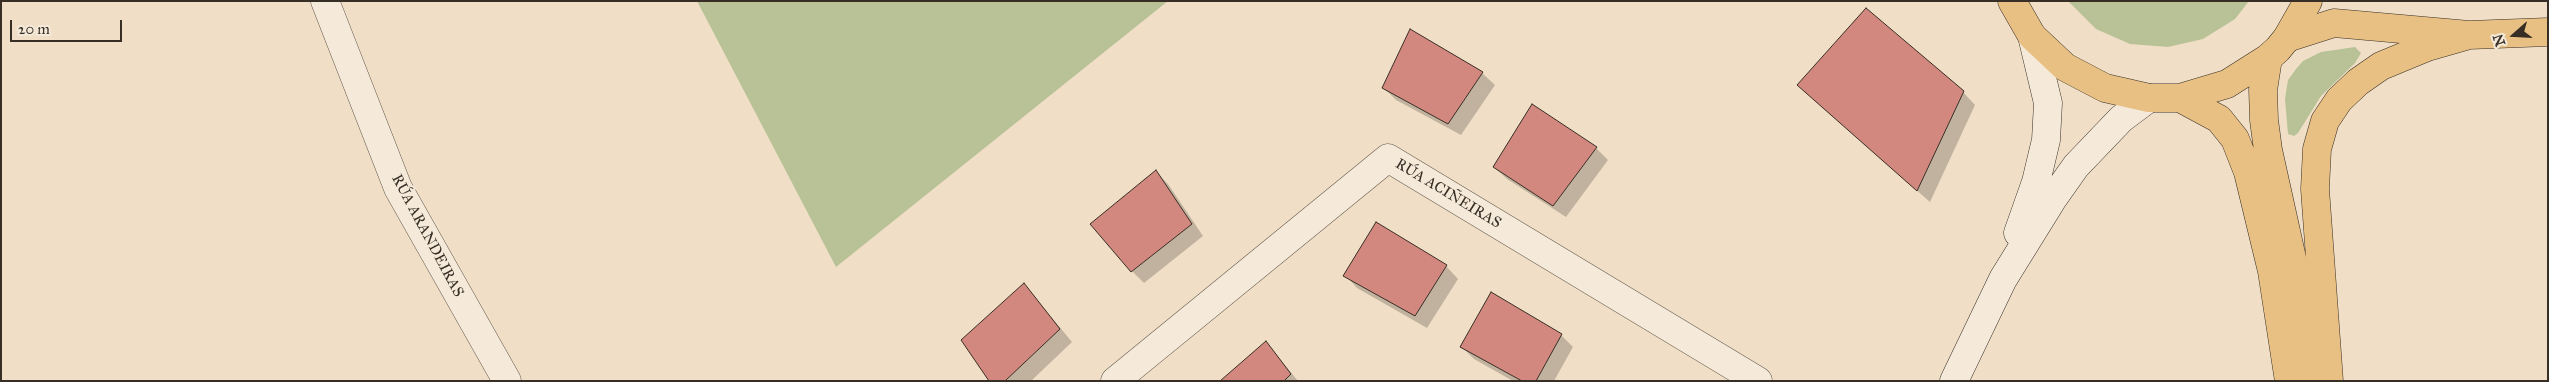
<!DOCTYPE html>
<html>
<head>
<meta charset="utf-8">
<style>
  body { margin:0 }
  #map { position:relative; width:2549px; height:382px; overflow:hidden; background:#f0dfc6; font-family:"IM FELL Great Primer",serif }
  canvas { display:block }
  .frame { position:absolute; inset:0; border:2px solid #372e25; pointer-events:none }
  .north { position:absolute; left:2489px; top:10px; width:50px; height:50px; -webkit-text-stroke:4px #f5eada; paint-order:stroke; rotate:251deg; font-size:14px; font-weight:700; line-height:20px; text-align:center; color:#372e25 }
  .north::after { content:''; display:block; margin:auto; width:18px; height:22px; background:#372e25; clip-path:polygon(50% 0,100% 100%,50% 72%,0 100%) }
  .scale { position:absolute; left:10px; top:20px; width:112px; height:22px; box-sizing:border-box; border:2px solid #372e25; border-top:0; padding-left:6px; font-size:15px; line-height:18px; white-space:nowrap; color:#372e25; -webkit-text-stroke:4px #f5eada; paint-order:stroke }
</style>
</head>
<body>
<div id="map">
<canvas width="2549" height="382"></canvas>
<div class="frame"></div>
<div class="north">N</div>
<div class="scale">20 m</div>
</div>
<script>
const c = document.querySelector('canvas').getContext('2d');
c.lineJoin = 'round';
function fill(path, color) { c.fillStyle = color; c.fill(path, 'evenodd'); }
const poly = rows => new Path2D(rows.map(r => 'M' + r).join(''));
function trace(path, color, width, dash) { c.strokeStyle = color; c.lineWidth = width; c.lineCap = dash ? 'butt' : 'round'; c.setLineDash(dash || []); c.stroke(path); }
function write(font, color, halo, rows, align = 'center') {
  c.font = font + ' "IM FELL Great Primer",serif'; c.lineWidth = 4.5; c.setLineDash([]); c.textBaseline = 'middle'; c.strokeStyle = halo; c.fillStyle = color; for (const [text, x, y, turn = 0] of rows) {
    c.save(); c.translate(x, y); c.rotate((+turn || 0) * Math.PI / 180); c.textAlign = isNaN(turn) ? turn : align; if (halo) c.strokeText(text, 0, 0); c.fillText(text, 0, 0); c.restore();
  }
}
const green = poly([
  [697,1,1168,1,836,267],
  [2068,1,2249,1,2235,19,2203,39,2168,47,2130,44,2096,29],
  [2355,47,2361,53,2355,63,2321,96,2298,133,2294,136,2288,134,2285,99,2288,80,2296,69,2303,61,2321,52]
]);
const shadow = poly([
  [1482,73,1495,85,1461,135,1396,100,1383,87],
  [1963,92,1975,105,1930,202,1811,97],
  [1596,148,1608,160,1566,217,1507,179,1494,167],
  [1156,172,1168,184,1203,236,1144,283,1132,271],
  [1377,224,1446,266,1458,279,1427,328,1357,288,1345,275],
  [1024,284,1072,342,1031,381,991,381],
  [1561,335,1573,347,1554,381,1513,381,1474,359,1462,347],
  [1266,342,1298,381,1222,381]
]);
const building = poly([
  [1866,8,1964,91,1917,191,1797,85,1866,8],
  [1410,29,1483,72,1448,124,1382,88,1410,29],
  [1532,104,1597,147,1553,206,1493,167,1532,104],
  [1156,170,1192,224,1131,272,1090,224,1156,170],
  [1376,222,1447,265,1415,316,1343,276,1376,222],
  [1024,283,1060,329,1005,381,989,381,961,340,1024,283],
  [1491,292,1562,334,1536,381,1522,381,1460,347,1491,292],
  [1266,341,1291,374,1284,381,1220,381,1266,341]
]);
const street = poly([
  [325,1,398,188,507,381],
  [1115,381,1388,158,1758,381]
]);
const secondary = poly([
  [2018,233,2036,182,2046,140,2048,103,2032,36],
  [1954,381,2003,279,2052,200,2076,166,2099,142,2121,119,2149,98]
]);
const primary = poly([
  [2012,1,2032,36,2065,67,2105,88,2149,98,2180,98,2227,84,2268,58,2278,49,2287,38,2308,1],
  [2268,58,2263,90,2264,120,2268,150,2297,281,2307,381],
  [2180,98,2219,119,2235,139,2248,172,2272,271,2289,381]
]);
const highway = poly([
  [2287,38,2334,23,2469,35,2548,32],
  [2329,381,2315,189,2317,149,2325,121,2339,100,2358,82,2381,66,2427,47,2469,35]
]);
const streetNames = [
  ["RÚA ACIÑEIRAS",1448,194,31],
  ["RÚA ARANDEIRAS",427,236,62]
];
fill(green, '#b8c296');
fill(shadow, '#0003');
fill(building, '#d3887f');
trace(building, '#372e25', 1);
trace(street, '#655a4d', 29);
trace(secondary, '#372e25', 29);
trace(primary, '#372e25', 29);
trace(highway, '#372e25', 29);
trace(street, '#f5eada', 28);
trace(secondary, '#f5eada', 28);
trace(primary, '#e8c083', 28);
trace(highway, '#e8c083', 28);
write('15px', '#372e25', '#f5eada', streetNames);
</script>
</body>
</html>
